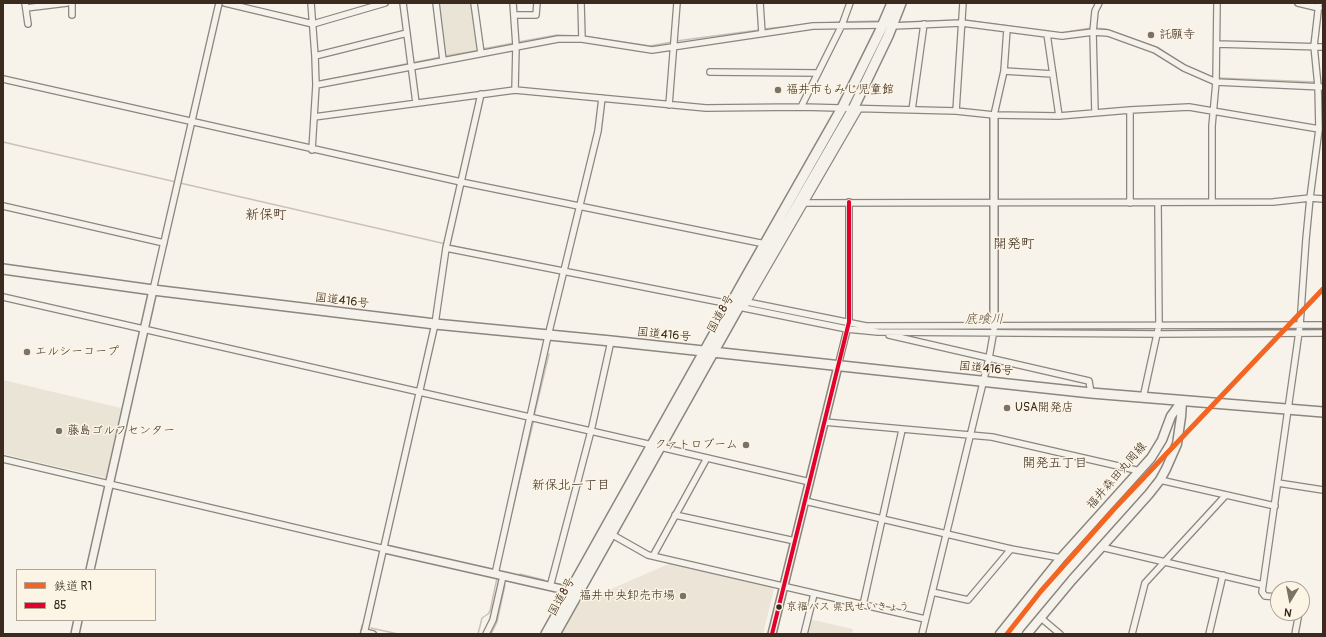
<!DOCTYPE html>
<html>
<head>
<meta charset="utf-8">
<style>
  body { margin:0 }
  #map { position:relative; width:1326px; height:637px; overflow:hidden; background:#f7f3ea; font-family:Pangolin,"Klee One",sans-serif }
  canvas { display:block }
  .frame { position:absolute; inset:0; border:4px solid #3b2a1e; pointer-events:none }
  .legend { position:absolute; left:16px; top:569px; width:140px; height:52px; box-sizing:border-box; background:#fcf5e5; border:1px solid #afa495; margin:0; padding:5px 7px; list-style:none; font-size:12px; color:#3b2a1e }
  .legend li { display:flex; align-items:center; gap:8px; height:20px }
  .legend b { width:20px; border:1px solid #afa495 }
  .north { position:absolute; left:1270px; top:581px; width:40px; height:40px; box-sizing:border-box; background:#fcf5e5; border:1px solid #afa495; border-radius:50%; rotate:190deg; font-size:11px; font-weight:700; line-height:16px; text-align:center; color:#3b2a1e }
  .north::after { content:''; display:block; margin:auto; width:14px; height:18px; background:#7d7065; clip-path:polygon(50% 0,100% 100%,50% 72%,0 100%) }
</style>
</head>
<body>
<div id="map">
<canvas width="1326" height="637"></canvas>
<div class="frame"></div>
<ul class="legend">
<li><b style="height:5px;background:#f26522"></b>鉄道 R1</li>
<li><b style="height:5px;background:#e4002b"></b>85</li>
</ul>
<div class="north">N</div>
</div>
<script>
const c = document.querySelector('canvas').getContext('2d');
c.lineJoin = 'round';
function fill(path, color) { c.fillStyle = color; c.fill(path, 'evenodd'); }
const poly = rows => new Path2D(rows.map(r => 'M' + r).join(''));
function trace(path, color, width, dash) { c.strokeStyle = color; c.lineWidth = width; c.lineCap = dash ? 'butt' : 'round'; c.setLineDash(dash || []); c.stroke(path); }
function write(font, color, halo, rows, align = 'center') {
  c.font = font + ' Pangolin,"Klee One",sans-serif'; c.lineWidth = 3; c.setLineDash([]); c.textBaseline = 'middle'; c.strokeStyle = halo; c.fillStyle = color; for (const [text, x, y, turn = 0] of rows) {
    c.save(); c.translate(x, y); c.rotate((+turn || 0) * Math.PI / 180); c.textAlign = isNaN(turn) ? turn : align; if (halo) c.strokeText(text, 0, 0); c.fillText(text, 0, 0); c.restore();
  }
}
const built = poly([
  [671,563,772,587,774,589,763,634,561,634,579,603]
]);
const green = poly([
  [437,3,473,3,481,48,445,56],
  [3,380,121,408,106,478,3,454],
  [809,619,853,629,852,634,806,634]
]);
const stream = poly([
  [964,20,1060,33,1091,28],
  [845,22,877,21],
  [902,22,960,20],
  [823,23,841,22],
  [1095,28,1106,29,1159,48,1184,65,1214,78],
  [763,29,801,25],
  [583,36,650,46,672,42],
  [676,41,759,30],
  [518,42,557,35,579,36],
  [482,49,514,43],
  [445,56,479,50],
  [1218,78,1316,82],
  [320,81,441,57],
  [3,142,176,182],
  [180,183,446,244],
  [449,245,563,268],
  [567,269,610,278],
  [747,306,853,327],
  [877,329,996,328,1151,331,1297,329],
  [1301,329,1323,329],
  [534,416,549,354],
  [498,571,534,419],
  [520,574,544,580],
  [371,628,398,634],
  [360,634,362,625],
  [478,634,482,618,488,614,490,611,497,578],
  [491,634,497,622,505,585]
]);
const minor = poly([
  [25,3,28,24],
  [72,3,72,15],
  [225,3,313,24,385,3],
  [311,3,315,56,316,85,312,150],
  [403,3,416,103],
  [436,3,443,60],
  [474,3,481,53],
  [513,3,516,46,515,90],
  [581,3,582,39],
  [760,3,762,33],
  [1298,3,1319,8],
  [26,8,67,3],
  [514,15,536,15,537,3],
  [892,26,962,23,1062,36,1093,32,1108,33,1155,50,1184,68,1216,82,1323,87],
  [1047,34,1059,116],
  [1217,44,1323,47],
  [315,56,407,33],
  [1004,71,1053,74],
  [710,72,818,73],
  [3,79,461,182,765,244],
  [316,85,558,39,582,39,652,50,813,26,883,25],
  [669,105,677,3],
  [801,107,842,25,850,3],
  [912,110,924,24],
  [1130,110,1130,203],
  [956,111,963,3],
  [1095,113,1093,32,1095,11,1099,3],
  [994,115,1004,71,1007,29],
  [314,117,515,90,706,108,801,107,956,111,994,115,1059,116,1130,110,1189,107,1319,129],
  [1212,202,1212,126,1216,82,1217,3],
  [805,203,1273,202,1310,198,1323,199],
  [3,206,164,243],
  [446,248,730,304],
  [153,290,219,3],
  [3,297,652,445],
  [742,301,866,326,1323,325],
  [746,304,859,109],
  [739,307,847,329,878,332,1158,334,1323,333],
  [889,335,1089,381,1091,393],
  [838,366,849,322,849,202],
  [1143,398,1159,325,1158,203],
  [824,422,992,437,1140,471],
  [660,447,810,482],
  [3,459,385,549],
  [1160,480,1275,506],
  [1278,483,1323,490],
  [805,501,1011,549,1061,558],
  [675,515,795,541],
  [611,534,648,555,925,619],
  [1101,547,1263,585],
  [653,556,707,458],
  [495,574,548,336,598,131,602,98],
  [550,587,591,431,611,341],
  [932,592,968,600,1011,549],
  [1278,597,1265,596,1262,592,1300,325,1306,239,1310,198,1319,129,1318,86,1314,46,1319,3],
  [863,605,902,430],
  [1041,618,1060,634],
  [364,632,373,634],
  [364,634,435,324,446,248,481,94],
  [486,634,493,620,503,576],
  [804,634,814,594],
  [922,634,989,358,994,330],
  [1132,634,1145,583,1226,495],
  [1209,634,1223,575],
  [1295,634,1299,613]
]);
const tertiary = poly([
  [994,115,994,326],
  [385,549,570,591],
  [90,570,153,290],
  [75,634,78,620],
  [772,634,838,366]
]);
const secondary = poly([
  [1000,634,1061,558,1151,458,1162,440,1171,416,1182,401],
  [1027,634,1072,580,1149,494,1160,480,1166,469,1177,444,1181,417,1182,402]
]);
const trunk = poly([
  [3,269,153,290,435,324,611,341,1091,393,1323,412],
  [546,634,746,277,842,108,880,31,892,3],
  [555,634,742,301,853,109,888,36,901,3]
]);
const bus1 = poly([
  [772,634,849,322,849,202]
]);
const rail1 = poly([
  [1007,634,1041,591,1114,509,1323,289]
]);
const markers = [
  [1151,35,4,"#7d7065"],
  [778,90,4,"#7d7065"],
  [27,352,4,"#7d7065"],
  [1007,408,4,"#7d7065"],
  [59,431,4,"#7d7065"],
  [746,445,4,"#7d7065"],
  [683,596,4,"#7d7065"],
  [779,607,3.5,"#3b2a1e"]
];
const busNames = [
  ["京福バス 県民せいきょう",786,607]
];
const poiNames = [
  ["託願寺",1159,35],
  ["福井市もみじ児童館",786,90],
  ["エルシーコープ",35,352],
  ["USA開発店",1015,408],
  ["藤島ゴルフセンター",67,431],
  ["クァトロブーム",738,445,"right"],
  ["福井中央卸売市場",675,596,"right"]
];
const streetNames = [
  ["国道416号",342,301,7],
  ["国道8号",721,314,-61],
  ["国道416号",664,335,6],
  ["国道416号",986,369,6],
  ["福井森田丸岡線",1117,476,-49],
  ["国道8号",562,597,-61]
];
const waterNames = [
  ["底喰川",984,320]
];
const neighbourhoodNames = [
  ["開発五丁目",1055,464],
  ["新保北一丁目",571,486]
];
const quarterNames = [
  ["新保町",266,215],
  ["開発町",1014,244]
];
fill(built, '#ebe4d7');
fill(green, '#eae4d7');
trace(stream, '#cac2b5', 1.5);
trace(minor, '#8b867f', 8);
trace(tertiary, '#8b867f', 10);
trace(secondary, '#8b867f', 11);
trace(trunk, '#8b867f', 12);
trace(minor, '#f5f2ec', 5.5);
trace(tertiary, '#f5f2ec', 7);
trace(secondary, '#f5f2ec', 8);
trace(trunk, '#f5f2ec', 9);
trace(bus1, '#e4002b', 4);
trace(rail1, '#f26522', 5);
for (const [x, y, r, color] of markers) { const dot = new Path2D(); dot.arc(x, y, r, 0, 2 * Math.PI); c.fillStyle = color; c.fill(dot); trace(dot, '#fcf5e5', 1.5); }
write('11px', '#3b2a1e', '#fcf5e5', busNames, 'left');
write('12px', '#3b2a1e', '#fcf5e5', poiNames, 'left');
write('12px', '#3b2a1e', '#fcf5e5', streetNames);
write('italic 13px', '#605144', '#fcf5e5', waterNames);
write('13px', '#3b2a1e', '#fcf5e5', neighbourhoodNames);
write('14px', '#3b2a1e', '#fcf5e5', quarterNames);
</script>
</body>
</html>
